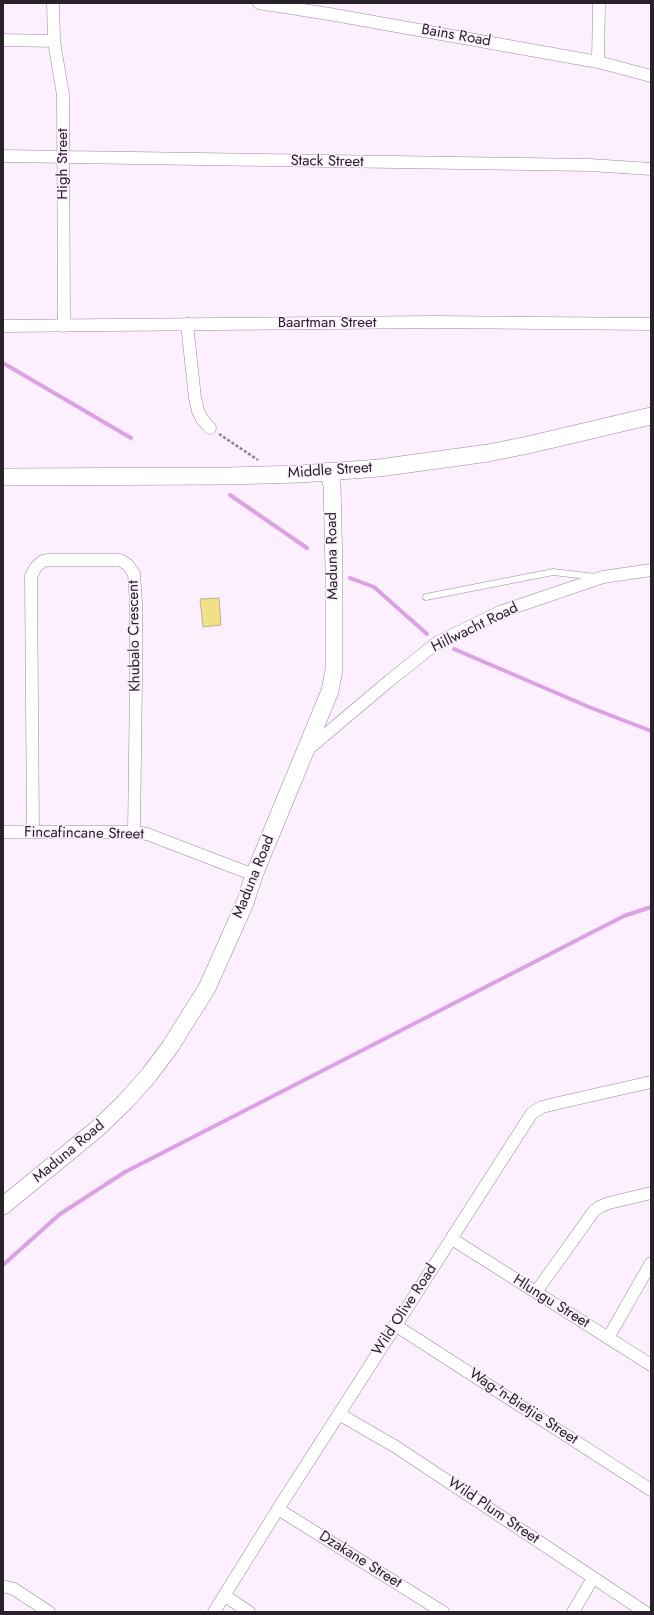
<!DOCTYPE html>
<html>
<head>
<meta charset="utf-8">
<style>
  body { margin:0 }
  #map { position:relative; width:654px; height:1615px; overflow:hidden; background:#fceffe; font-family:Jost,sans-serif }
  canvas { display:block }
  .frame { position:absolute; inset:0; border:4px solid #2a222b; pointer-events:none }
</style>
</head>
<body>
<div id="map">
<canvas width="654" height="1615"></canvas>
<div class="frame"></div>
</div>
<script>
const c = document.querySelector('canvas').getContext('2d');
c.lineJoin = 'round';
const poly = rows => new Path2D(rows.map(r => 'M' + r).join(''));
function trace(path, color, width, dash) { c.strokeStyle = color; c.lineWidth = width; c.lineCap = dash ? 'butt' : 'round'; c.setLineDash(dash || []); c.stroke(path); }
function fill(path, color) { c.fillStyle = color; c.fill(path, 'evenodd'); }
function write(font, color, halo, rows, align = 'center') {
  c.font = font + ' Jost,sans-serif'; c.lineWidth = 3; c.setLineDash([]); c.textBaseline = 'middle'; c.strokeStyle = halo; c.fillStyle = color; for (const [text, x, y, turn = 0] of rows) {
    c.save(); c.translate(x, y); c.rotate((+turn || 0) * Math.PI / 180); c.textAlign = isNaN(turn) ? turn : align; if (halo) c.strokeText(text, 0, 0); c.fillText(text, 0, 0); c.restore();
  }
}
const stream = poly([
  [3,363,131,438],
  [230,495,307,548],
  [350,578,374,587,427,634],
  [454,649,589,707,651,731],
  [3,1265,60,1214,125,1172,624,916,651,907]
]);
const building = poly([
  [219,598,221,625,203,627,200,599,219,598]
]);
const path = poly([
  [219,434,258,460]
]);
const lane = poly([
  [426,597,553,572,596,577]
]);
const street = poly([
  [53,3,54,41,63,95,64,326],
  [259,3,329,14,598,62,651,76],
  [3,40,54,41],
  [598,62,599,3],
  [3,156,590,165,651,169],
  [187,324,195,398,198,411,202,419,210,428],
  [3,326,433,322,651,324],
  [306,751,389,681,438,642,500,612,603,577,651,570],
  [3,832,134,832,147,834,254,875],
  [33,832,31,576,36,567,43,561,47,560,120,560,128,565,134,574,136,603,136,682,134,832],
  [452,1239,651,1365],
  [536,1292,594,1211,599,1207,609,1203,651,1193],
  [395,1325,651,1490],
  [608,1338,651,1263],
  [339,1414,396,1447,645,1612],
  [278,1509,443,1612],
  [3,1586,14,1589,49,1612],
  [225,1596,249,1612],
  [214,1612,278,1509,532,1113,542,1107,554,1104,651,1082],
  [573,1612,593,1578]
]);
const secondary = poly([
  [3,477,229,476,300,474,379,468,488,453,528,445,651,416],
  [3,1206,98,1128,125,1102,149,1075,170,1047,207,988,245,903,254,875,330,691,334,670,334,570,332,485,328,471]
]);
const streetNames = [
  ["Bains Road",456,36,10],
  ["Stack Street",327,162,1],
  ["High Street",63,164,-90],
  ["Baartman Street",327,323],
  ["Middle Street",330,471,-4],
  ["Maduna Road",333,556,-91],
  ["Hillwacht Road",475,628,-26],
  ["Khubalo Crescent",135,636,-91],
  ["Fincafincane Street",84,834,1],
  ["Maduna Road",254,877,-68],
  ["Maduna Road",69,1152,-40],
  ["Hlungu Street",551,1302,32],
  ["Wild Olive Road",405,1310,-57],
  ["Wag-'n-Bietjie Street",523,1407,33],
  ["Wild Plum Street",493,1511,34],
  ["Dzakane Street",360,1560,32]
];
trace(stream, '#dba1e4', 4);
fill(building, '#f2e087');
trace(building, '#b9b397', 1);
trace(lane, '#9c899f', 7);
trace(street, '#9c899f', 13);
trace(secondary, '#9c899f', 18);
trace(path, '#8d838e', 2.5, [3, 2]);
trace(lane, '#fff', 6);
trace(street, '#fff', 12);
trace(secondary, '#fff', 17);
write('15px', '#2a222b', '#fceffe', streetNames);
</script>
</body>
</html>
